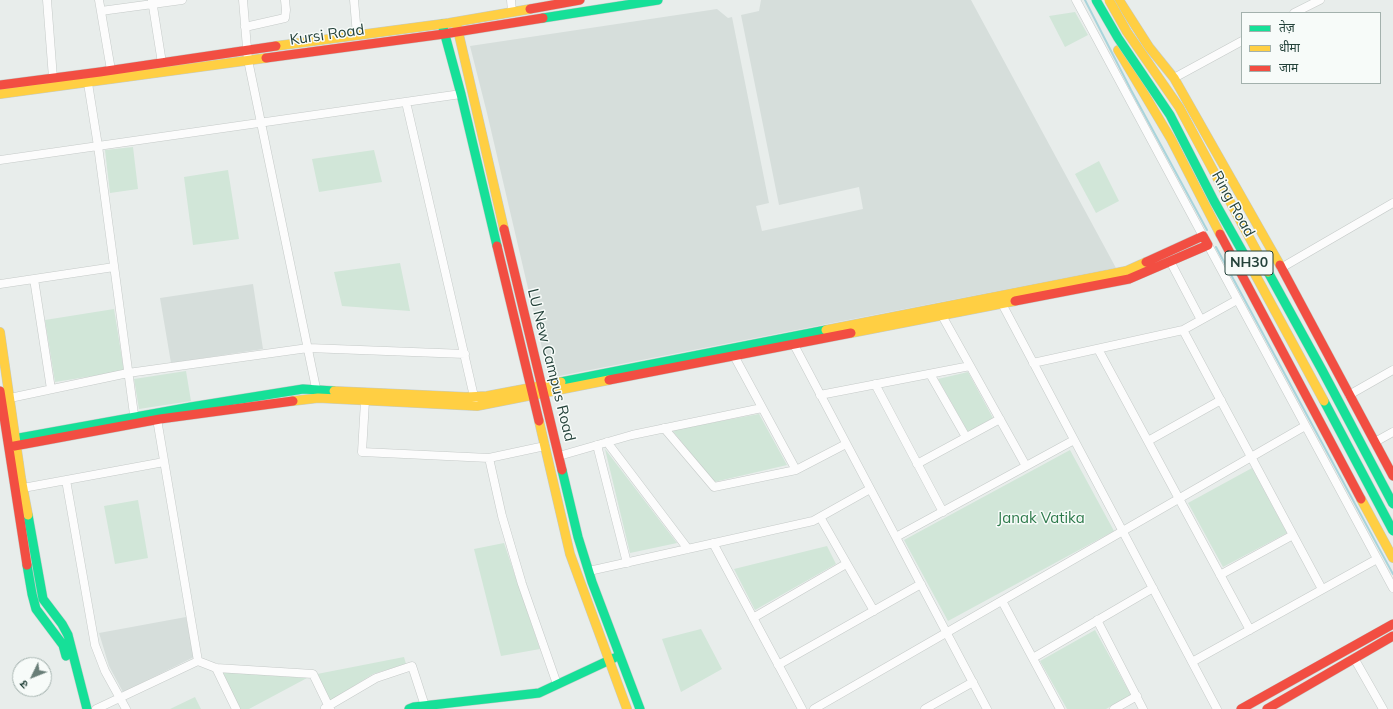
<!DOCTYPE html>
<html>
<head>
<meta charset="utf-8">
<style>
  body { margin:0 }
  #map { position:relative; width:1393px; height:709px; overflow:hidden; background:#e8edeb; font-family:Mulish,"Noto Sans Devanagari",sans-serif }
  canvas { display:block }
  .legend { position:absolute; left:1241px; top:12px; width:140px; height:72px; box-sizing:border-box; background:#f7fbf9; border:1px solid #a3b1ad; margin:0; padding:5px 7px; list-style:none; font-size:12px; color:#24423a }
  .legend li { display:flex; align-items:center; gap:8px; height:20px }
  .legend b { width:20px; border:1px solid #a3b1ad }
  .north { position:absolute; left:12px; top:657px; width:40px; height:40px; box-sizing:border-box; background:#f7fbf9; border:1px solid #a3b1ad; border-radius:50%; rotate:227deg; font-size:11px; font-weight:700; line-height:16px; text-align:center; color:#24423a }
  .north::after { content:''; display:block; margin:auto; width:14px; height:18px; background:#697e78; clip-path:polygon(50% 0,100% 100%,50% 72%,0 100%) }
</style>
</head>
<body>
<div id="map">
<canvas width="1393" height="709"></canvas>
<ul class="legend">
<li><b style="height:5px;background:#16e098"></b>तेज़</li>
<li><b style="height:5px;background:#ffcf43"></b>धीमा</li>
<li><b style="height:5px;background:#f24e42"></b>जाम</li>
</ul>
<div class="north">उ</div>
</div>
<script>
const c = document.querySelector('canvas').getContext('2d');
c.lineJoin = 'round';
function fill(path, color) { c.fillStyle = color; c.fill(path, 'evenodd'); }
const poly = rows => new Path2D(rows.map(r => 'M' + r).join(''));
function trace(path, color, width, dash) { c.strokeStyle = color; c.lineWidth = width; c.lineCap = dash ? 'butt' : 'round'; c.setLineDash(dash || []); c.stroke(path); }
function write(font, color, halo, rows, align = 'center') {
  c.font = font + ' Mulish,sans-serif'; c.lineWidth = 3; c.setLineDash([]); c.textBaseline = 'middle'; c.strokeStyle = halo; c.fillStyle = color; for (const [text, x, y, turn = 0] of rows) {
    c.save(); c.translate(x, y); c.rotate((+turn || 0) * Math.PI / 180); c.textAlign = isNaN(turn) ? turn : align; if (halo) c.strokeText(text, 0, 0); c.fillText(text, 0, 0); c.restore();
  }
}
const built = poly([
  [761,0,971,0,1116,268,549,378,487,113,470,46,717,9,728,18,732,17,769,203,756,206,762,231,863,209,859,187,779,205,741,15,759,11],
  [253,284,263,349,171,363,160,298],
  [186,617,194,657,123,692,109,666,99,633]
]);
const green = poly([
  [1075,12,1088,35,1065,47,1049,16],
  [133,147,138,189,110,193,105,150],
  [374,150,382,182,319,192,312,159],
  [1099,161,1119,201,1096,213,1075,174],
  [228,170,239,239,193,245,184,177],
  [400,263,410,311,342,306,334,272],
  [114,309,124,371,55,382,45,320],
  [186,371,191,401,139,409,134,379],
  [968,372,993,418,968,432,938,379],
  [759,414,787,465,714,482,672,430],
  [605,449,677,543,630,553],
  [1070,450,1114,531,948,621,904,540],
  [1252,468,1287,533,1223,567,1188,503],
  [138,500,148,558,115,564,104,506],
  [504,543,540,649,501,656,474,549],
  [827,546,836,564,755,610,734,569],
  [701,629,722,669,681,692,662,639],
  [1095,630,1131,695,1106,709,1067,709,1040,661],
  [404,657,406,664,373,674,330,701,317,674],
  [222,672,307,678,249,709,240,709],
  [195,697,201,709,170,709]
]);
const stream = poly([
  [1085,0,1131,90,1207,230],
  [1216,247,1393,574]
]);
const street = poly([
  [47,0,53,78],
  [99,0,111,70],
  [152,0,162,63],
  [243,0,248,60,317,393],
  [354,0,357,35],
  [511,0,512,12],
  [1076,0,1203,236],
  [101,11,182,0],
  [1294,13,1320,0],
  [245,27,285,18,286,10,285,0],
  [87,77,98,146,135,422],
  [1174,78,1242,41],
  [406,102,475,401],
  [0,160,461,94],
  [1208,245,1393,588],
  [1170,261,1201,320],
  [1281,268,1393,203],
  [34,279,51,389],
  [0,284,114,267],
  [1000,300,1217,709],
  [940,312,1026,466],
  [1183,330,1322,589],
  [792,341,987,709],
  [1098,349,1250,630],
  [732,352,796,470],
  [1033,363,1183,330,1237,300],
  [930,374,966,437],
  [875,384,943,512],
  [820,395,970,366],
  [1349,395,1393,370],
  [10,398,128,373,308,348,465,354],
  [365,401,362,452,489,458,545,446],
  [157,419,198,661],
  [664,428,714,487,796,470,846,444],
  [1148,441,1221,400],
  [607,442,688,549],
  [1375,442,1393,432],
  [597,445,627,563],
  [559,456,632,435,762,408],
  [489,458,502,516,522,584,557,684],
  [917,464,1000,419],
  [66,480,95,645,105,671,126,709],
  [23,488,164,462],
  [820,517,874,611],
  [896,537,1074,440],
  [713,543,802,709],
  [589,571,813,521,870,489],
  [1220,575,1293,535],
  [1002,601,1060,709],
  [753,618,846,564],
  [1097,620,1143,709],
  [1033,658,1153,588],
  [1354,658,1383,709],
  [1192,662,1377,559],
  [778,665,921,584],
  [216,668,236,709],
  [325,708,376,678,412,666,425,706],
  [96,709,198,661,216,668,313,674,330,709],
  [814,709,1305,426],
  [925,709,973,682],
  [1114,709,1137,696]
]);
const fast = poly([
  [543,18,658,0],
  [442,24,461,94,497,246],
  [561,382,826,330],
  [8,440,191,407,303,389,334,391],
  [562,470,578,537,592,582,640,709],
  [28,515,43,599,62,624,68,635,87,709],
  [27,565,32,594,36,609,63,645,66,656],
  [409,709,414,707,539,693,614,658]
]);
const slow = poly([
  [1119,0,1149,47,1174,78,1280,265],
  [456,22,504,229],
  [276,46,449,23,530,9],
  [1118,50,1171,139,1220,234],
  [0,94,266,58],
  [826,330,1126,271,1146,262],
  [0,332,21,478,28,515],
  [851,333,1015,301],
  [334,391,466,397,487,396,561,382],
  [293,401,318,398,477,406,609,380],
  [539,421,570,554,627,709],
  [1361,499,1393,558]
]);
const jam = poly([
  [530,9,580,0],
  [266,58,444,34,543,18],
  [0,85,100,72,276,46],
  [504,229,562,470],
  [1220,234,1361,499],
  [497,246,539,421],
  [1280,265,1393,476],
  [1015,301,1129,279,1208,245,1203,236,1146,262],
  [609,380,851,333],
  [0,391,27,565],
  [9,447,160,419,293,401],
  [1241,709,1393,624],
  [1267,709,1393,636]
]);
const fastBridge = poly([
  [1096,0,1118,38,1170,115,1214,201,1250,265],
  [1268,272,1322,370,1393,504],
  [1324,401,1393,531]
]);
const slowBridge = poly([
  [1109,0,1127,32,1179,107,1268,272],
  [1250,265,1324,401]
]);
const shields = [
  [1249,263,48]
];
const shieldNames = [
  ["NH30",1249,263]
];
const streetNames = [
  ["Kursi Road",327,35,-8],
  ["Ring Road",1233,204,61],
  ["LU New Campus Road",551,365,76]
];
const parkNames = [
  ["Janak Vatika",1041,518]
];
fill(built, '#d6dedb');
fill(green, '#d1e6d8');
trace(stream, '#a9d4db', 2);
trace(street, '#c5cac8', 9);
trace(fast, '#c3cbc8', 10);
trace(slow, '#c3cbc8', 10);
trace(jam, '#c3cbc8', 10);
trace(street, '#fcfcfc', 8);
trace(fast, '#16e098', 9);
trace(slow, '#ffcf43', 9);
trace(jam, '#f24e42', 9);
trace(fastBridge, '#c3ccc9', 10, []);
trace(slowBridge, '#c3ccc9', 10, []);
trace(fastBridge, '#16e098', 9);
trace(slowBridge, '#ffcf43', 9);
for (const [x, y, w] of shields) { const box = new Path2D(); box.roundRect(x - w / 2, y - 12, w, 24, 3); c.fillStyle = '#f7fbf9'; c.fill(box); trace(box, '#24423a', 1); }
write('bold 14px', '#24423a', null, shieldNames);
write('15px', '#24423a', '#f7fbf9', streetNames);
write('15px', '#2d7a4b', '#f7fbf9', parkNames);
</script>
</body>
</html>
